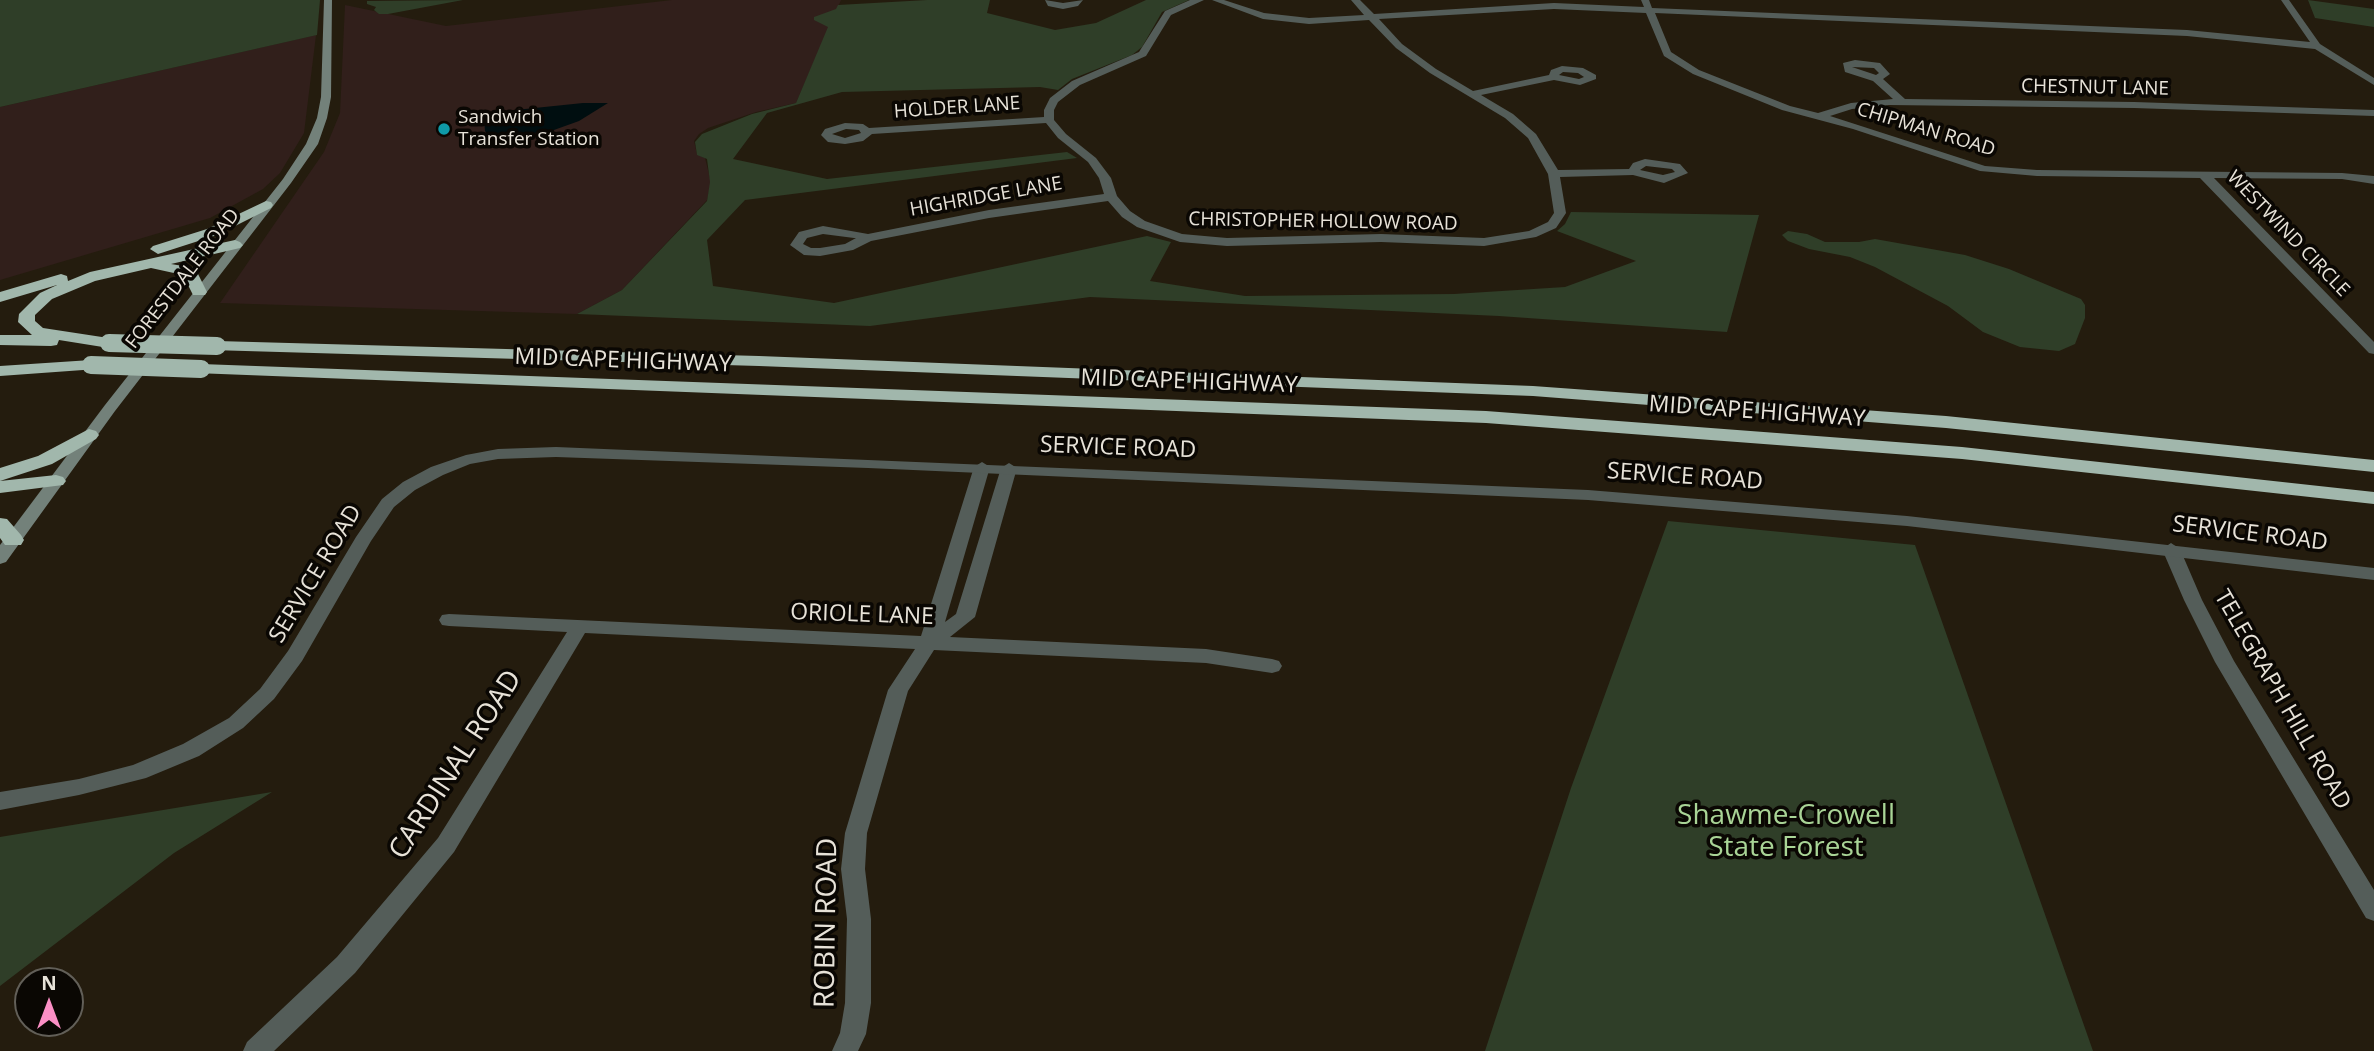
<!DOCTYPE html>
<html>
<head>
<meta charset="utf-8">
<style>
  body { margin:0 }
  #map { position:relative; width:2374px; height:1051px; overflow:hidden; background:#241c0e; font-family:"Open Sans",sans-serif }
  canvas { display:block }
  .north { position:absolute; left:14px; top:967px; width:70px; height:70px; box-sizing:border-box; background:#0a0703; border:2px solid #625f58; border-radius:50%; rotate:0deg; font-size:19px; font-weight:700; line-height:28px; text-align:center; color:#e7e2d8 }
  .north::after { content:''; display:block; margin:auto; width:24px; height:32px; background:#fb8fc5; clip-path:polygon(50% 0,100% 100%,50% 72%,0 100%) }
</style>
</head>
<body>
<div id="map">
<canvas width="2374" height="1051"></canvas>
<div class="north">N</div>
</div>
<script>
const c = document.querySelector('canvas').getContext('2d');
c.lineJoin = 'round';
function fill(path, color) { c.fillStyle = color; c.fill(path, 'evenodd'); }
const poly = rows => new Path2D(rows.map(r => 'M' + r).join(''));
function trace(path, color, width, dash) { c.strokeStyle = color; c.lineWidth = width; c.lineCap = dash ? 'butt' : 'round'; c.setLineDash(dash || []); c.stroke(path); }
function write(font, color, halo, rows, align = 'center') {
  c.font = font + ' "Open Sans",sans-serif'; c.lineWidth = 7; c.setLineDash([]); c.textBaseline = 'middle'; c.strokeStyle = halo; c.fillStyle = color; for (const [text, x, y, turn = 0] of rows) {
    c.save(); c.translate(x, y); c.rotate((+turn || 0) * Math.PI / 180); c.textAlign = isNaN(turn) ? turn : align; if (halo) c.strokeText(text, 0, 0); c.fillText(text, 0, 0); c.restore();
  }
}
const industrial = poly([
  [672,0,841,0,796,103,756,112,708,128,699,134,694,141,697,154,705,158,711,182,707,200,622,290,577,314,220,303,324,152,340,113,345,5,446,26],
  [316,35,304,133,280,173,263,189,210,218,0,280,0,107]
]);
const green = poly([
  [0,0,320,0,317,35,0,107],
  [463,0,388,14,379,14,374,10,376,7,367,4,367,1],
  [927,0,990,0,987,13,1055,30,1096,23,1146,0,1189,0,1162,12,1142,47,1132,55,1072,79,1058,90,1040,87,842,92,767,113,733,159,827,179,1067,152,1077,158,745,200,707,240,713,286,834,303,1147,236,1171,242,1150,281,1245,296,1454,294,1565,287,1636,261,1557,231,1565,224,1571,212,1759,215,1727,332,1499,316,1090,297,870,326,577,314,622,290,707,201,710,182,707,159,697,155,695,142,702,134,752,114,796,103,828,27,814,20,814,17,836,9,838,5],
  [2308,0,2374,9,2374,27,2315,18],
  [1788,231,1807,234,1825,242,1859,242,1875,239,1965,255,2009,269,2081,299,2085,305,2085,318,2075,344,2059,351,2020,347,1983,332,1948,306,1875,267,1850,257,1809,249,1788,241,1782,235],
  [1668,521,1915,545,2093,1051,1485,1051,1571,788],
  [272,792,174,853,0,986,0,837]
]);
const water = poly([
  [583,103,608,103,579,121,554,130,502,138,489,137,485,131,484,120,496,112]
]);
const minor = poly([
  [1045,0,1063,3,1083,0,1078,6,1063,9,1048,6,1045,0],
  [1190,0,1204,0,1171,15,1146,56,1080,85,1058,102,1054,110,1054,120,1066,134,1096,158,1111,178,1117,196,1130,211,1145,221,1182,234,1227,238,1381,234,1484,238,1529,231,1548,222,1554,213,1548,174,1528,138,1505,118,1430,73,1396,48,1369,20,1309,24,1263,19,1212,0,1224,0,1264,13,1309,18,1364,15,1351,0,1360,0,1374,14,1554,3,1644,7,1641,0,1649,0,1652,8,2187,30,2310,42,2281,0,2289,0,2320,44,2374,78,2374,85,2315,49,2187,36,1655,13,1671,52,1699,70,1790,106,1818,113,1851,103,1893,99,1873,81,1845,72,1843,63,1855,60,1880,63,1890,74,1883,79,1905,99,2134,102,2374,110,2374,116,2134,108,1889,105,1852,109,1830,116,1985,166,2037,170,2342,173,2374,176,2374,184,2342,179,2214,178,2374,342,2374,354,2369,353,2200,178,2037,176,1980,171,1853,129,1782,110,1693,74,1664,56,1646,13,1554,9,1379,19,1402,44,1436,69,1473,91,1549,75,1551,70,1562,66,1583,68,1596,75,1596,79,1580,85,1554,80,1481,95,1513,114,1536,134,1558,170,1629,169,1633,163,1645,159,1680,164,1688,173,1664,183,1633,175,1560,177,1566,213,1556,228,1536,237,1484,246,1381,242,1227,246,1180,242,1137,227,1122,217,1108,201,989,218,871,241,853,250,820,256,804,255,790,245,799,232,823,226,868,234,989,210,1104,194,1099,178,1088,162,1058,138,1046,123,872,134,863,141,845,144,828,142,821,135,825,129,845,123,863,124,869,128,1044,117,1044,110,1050,98,1072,81,1139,52,1165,11,1190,0],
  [1852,67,1874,68,1879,73,1876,75,1852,67],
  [1563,72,1578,73,1584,77,1579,79,1559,75,1563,72],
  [846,129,859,130,861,133,845,138,832,134,846,129],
  [1646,166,1672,169,1675,172,1663,175,1640,170,1646,166],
  [823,234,854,238,856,238,845,244,820,248,811,248,803,244,807,238,823,234],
  [982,462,990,467,945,622,956,614,1001,468,1009,463,1017,468,975,617,950,637,1206,649,1272,659,1279,661,1282,666,1279,671,1272,673,1206,663,934,650,908,691,867,833,865,869,871,919,871,1003,866,1034,858,1051,832,1051,840,1033,845,1003,847,919,841,869,845,833,888,690,915,649,585,633,454,852,355,973,274,1051,243,1051,247,1042,337,957,438,838,567,632,449,626,442,625,439,620,442,615,449,614,921,636,974,467,982,462],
  [2171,543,2180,549,2202,600,2234,661,2374,890,2374,921,2366,918,2215,662,2184,600,2162,549,2171,543]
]);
const tertiary = poly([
  [556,447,1588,490,1907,516,2374,568,2374,580,1907,526,1588,500,868,468,556,457,498,459,470,464,443,475,415,490,394,507,371,541,302,661,274,699,243,728,199,756,146,778,79,795,0,810,0,792,79,779,133,765,183,744,229,718,260,689,288,651,356,537,382,499,403,482,431,467,466,455,498,449,556,447]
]);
const secondary = poly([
  [324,0,332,0,331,97,327,118,318,144,291,183,115,411,6,562,0,564,0,545,105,405,283,179,306,144,317,118,321,97,324,0]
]);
const motorway = poly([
  [266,201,271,202,273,205,271,208,217,235,158,254,150,249,153,246,207,229,266,201],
  [235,240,240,242,243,245,240,248,171,264,195,268,207,292,205,295,193,295,183,275,151,268,95,281,52,299,35,315,35,321,43,328,115,339,118,343,115,347,109,348,59,340,57,345,51,346,0,345,0,335,32,335,18,322,19,314,40,293,57,285,0,302,0,292,61,274,67,276,68,281,90,272,235,240],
  [217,341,759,356,1533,386,1946,416,2374,460,2374,472,1946,428,1533,396,759,366,211,350,208,346,211,342,217,341],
  [91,360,100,365,97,369,0,376,0,366,91,360],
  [201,364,1486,411,1962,447,2374,492,2374,504,1962,459,1486,423,195,373,192,369,195,365,201,364],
  [89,429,96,431,99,435,96,439,52,464,0,481,56,475,63,477,66,481,63,485,0,493,0,468,38,456,89,429],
  [0,518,7,519,21,535,24,540,21,545,5,545,0,538,0,518]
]);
const motorwayBridge = poly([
  [109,343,217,346],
  [91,365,201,369]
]);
const markers = [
  [444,129,7,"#0f9aa8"]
];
const farStreetnames = [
  ["CHESTNUT LANE",2095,88,1],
  ["HOLDER LANE",957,108,-4],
  ["CHIPMAN ROAD",1926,130,17],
  ["HIGHRIDGE LANE",986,197,-10],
  ["CHRISTOPHER HOLLOW ROAD",1323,222,1],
  ["WESTWIND CIRCLE",2288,234,46],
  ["FORESTDALE ROAD",183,279,-52]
];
const farPoinames = [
  ["Sandwich",458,118],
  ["Transfer Station",458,140]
];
const streetNames = [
  ["MID CAPE HIGHWAY",623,361,2],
  ["MID CAPE HIGHWAY",1189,382,2],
  ["MID CAPE HIGHWAY",1757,412,4],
  ["SERVICE ROAD",1118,448,2],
  ["SERVICE ROAD",1685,477,4],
  ["SERVICE ROAD",2250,534,7],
  ["SERVICE ROAD",316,574,-59],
  ["ORIOLE LANE",862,615,2],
  ["TELEGRAPH HILL ROAD",2282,700,60]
];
const nearStreetnames = [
  ["CARDINAL ROAD",456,765,-57],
  ["ROBIN ROAD",827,923,-89]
];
const nearParknames = [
  ["Shawme-Crowell",1786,816],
  ["State Forest",1786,848]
];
fill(industrial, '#311f1b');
fill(green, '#2f3e28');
fill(water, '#000e10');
fill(minor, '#545d59');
fill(tertiary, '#545d59');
fill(secondary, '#73817a');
fill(motorway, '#a1b7ac');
trace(motorwayBridge, '#a1b7ac', 18);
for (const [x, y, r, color] of markers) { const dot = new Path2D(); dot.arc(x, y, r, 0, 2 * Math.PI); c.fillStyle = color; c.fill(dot); trace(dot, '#0a0703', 2.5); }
write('19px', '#e7e2d8', '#0a0703', farStreetnames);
write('19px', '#e7e2d8', '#0a0703', farPoinames, 'left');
write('23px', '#e7e2d8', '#0a0703', streetNames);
write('28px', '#e7e2d8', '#0a0703', nearStreetnames);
write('28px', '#a9d496', '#0a0703', nearParknames);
</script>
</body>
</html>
